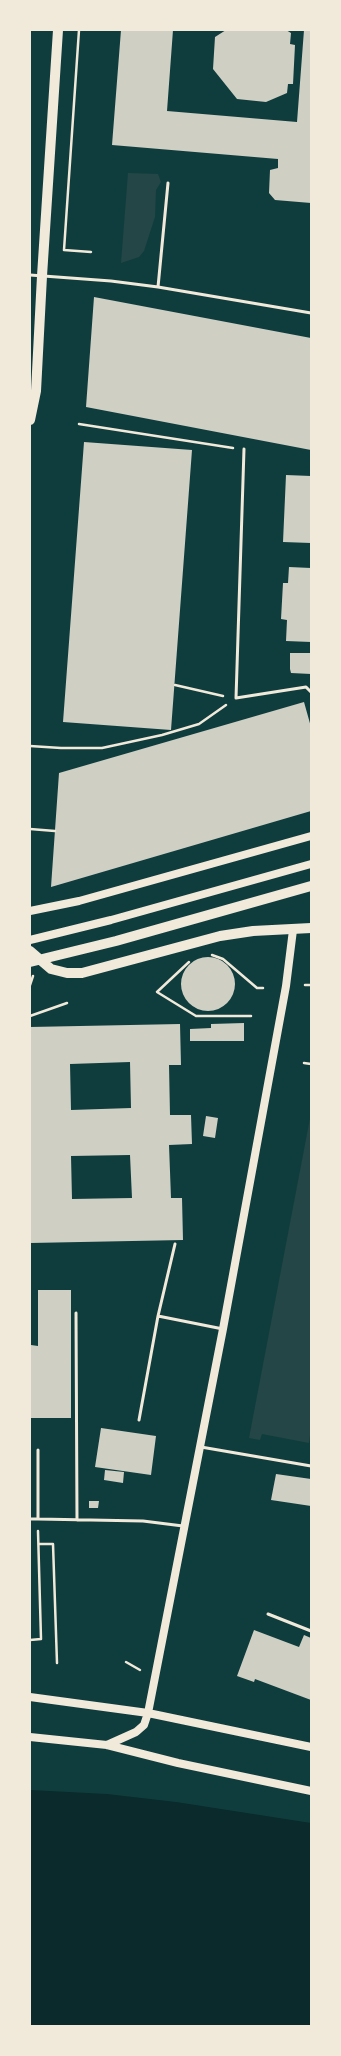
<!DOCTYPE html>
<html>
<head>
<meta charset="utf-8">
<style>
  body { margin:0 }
  #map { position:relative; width:341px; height:2056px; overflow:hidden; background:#0f3d3e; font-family:"Source Sans 3",sans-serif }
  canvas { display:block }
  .frame { position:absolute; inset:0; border:31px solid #f1e9da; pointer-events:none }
</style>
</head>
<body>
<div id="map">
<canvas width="341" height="2056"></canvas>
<div class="frame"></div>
</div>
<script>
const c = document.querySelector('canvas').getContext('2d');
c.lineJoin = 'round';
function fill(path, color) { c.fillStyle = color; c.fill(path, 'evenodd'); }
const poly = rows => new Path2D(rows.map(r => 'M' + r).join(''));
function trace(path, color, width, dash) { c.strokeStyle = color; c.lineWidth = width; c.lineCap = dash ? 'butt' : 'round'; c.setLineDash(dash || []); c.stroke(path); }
const green = poly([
  [128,173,158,174,161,182,156,190,155,217,144,251,139,257,121,263],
  [311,1113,311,1427,309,1443,262,1434,260,1440,249,1438]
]);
const water = poly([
  [30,1790,107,1794,176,1802,311,1823,311,2026,30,2026]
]);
const building = poly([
  [121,30,173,30,167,111,297,122,304,30,311,30,311,203,275,200,269,193,270,170,278,168,278,159,112,145],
  [226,30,286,30,291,33,290,44,295,45,293,84,288,84,287,93,266,102,237,99,213,69,215,37],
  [94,297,311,338,311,450,86,407],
  [84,442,192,450,171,730,63,722],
  [286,475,311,476,311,543,283,542],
  [289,567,311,568,311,642,286,641,287,620,281,619,283,583,288,583],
  [290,653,311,653,311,674,291,673,290,669],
  [304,702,311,727,311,811,51,887,59,773],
  '181 984a27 27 0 1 1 54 0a27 27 0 1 1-54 0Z',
  [244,1023,244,1041,190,1041,190,1029,211,1028,211,1024],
  [180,1024,181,1065,169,1065,170,1115,191,1115,192,1144,169,1145,171,1198,182,1198,183,1240,30,1243,30,1027],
  [130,1062,131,1108,71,1110,70,1064],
  [130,1155,132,1198,72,1199,71,1156],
  [206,1116,218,1118,215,1138,203,1136],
  [38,1290,71,1290,71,1418,31,1418,31,1345,38,1346],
  [101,1428,156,1436,151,1475,95,1467],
  [105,1470,124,1472,123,1483,104,1480],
  [276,1474,311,1479,311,1506,271,1500],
  [89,1501,99,1501,98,1508,89,1508],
  [254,1630,299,1647,304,1635,311,1638,311,1700,255,1679,254,1682,237,1676]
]);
const path = poly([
  [79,30,64,250,91,252],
  [79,424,233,448],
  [175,685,223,696],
  [30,746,61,748,102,748,162,735,199,724,226,705],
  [30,829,55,831],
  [212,955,223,959,257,988,263,988],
  [189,962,157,992,196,1016,251,1016],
  [30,985,33,976],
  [305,985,311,985],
  [30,1016,67,1003],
  [304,1063,311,1064],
  [39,1544,53,1544,57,1663],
  [30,1640,41,1639,38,1531],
  [126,1662,140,1670]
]);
const service = poly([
  [30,275,111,281,158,287,311,313],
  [158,287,168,183],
  [244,449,236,698,306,687,311,692],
  [76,1313,77,1520],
  [158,1316,223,1329],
  [139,1420,158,1316,175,1244],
  [201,1447,311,1466],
  [38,1450,38,1519,143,1521,183,1526],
  [30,1519,38,1519],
  [268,1614,311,1631]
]);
const secondary = poly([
  [30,911,79,901,311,836],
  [30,940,111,920,311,864],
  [30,1697,148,1713,311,1747],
  [30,1737,107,1745,178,1763,311,1791],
  [107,1745,136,1732,144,1725,148,1713,223,1329,286,986,293,930]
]);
const primary = poly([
  [30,420,36,391,42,276,58,30],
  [30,951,51,969,67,973,82,973,220,936,253,931,311,928],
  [30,962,116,941,311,886]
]);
fill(green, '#244646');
fill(water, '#0a2a2b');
fill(building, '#cfcfc3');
trace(path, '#f1e9da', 2.5);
trace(service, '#f1e9da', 3);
trace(secondary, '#f1e9da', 8);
trace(primary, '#f1e9da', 10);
</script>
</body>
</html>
